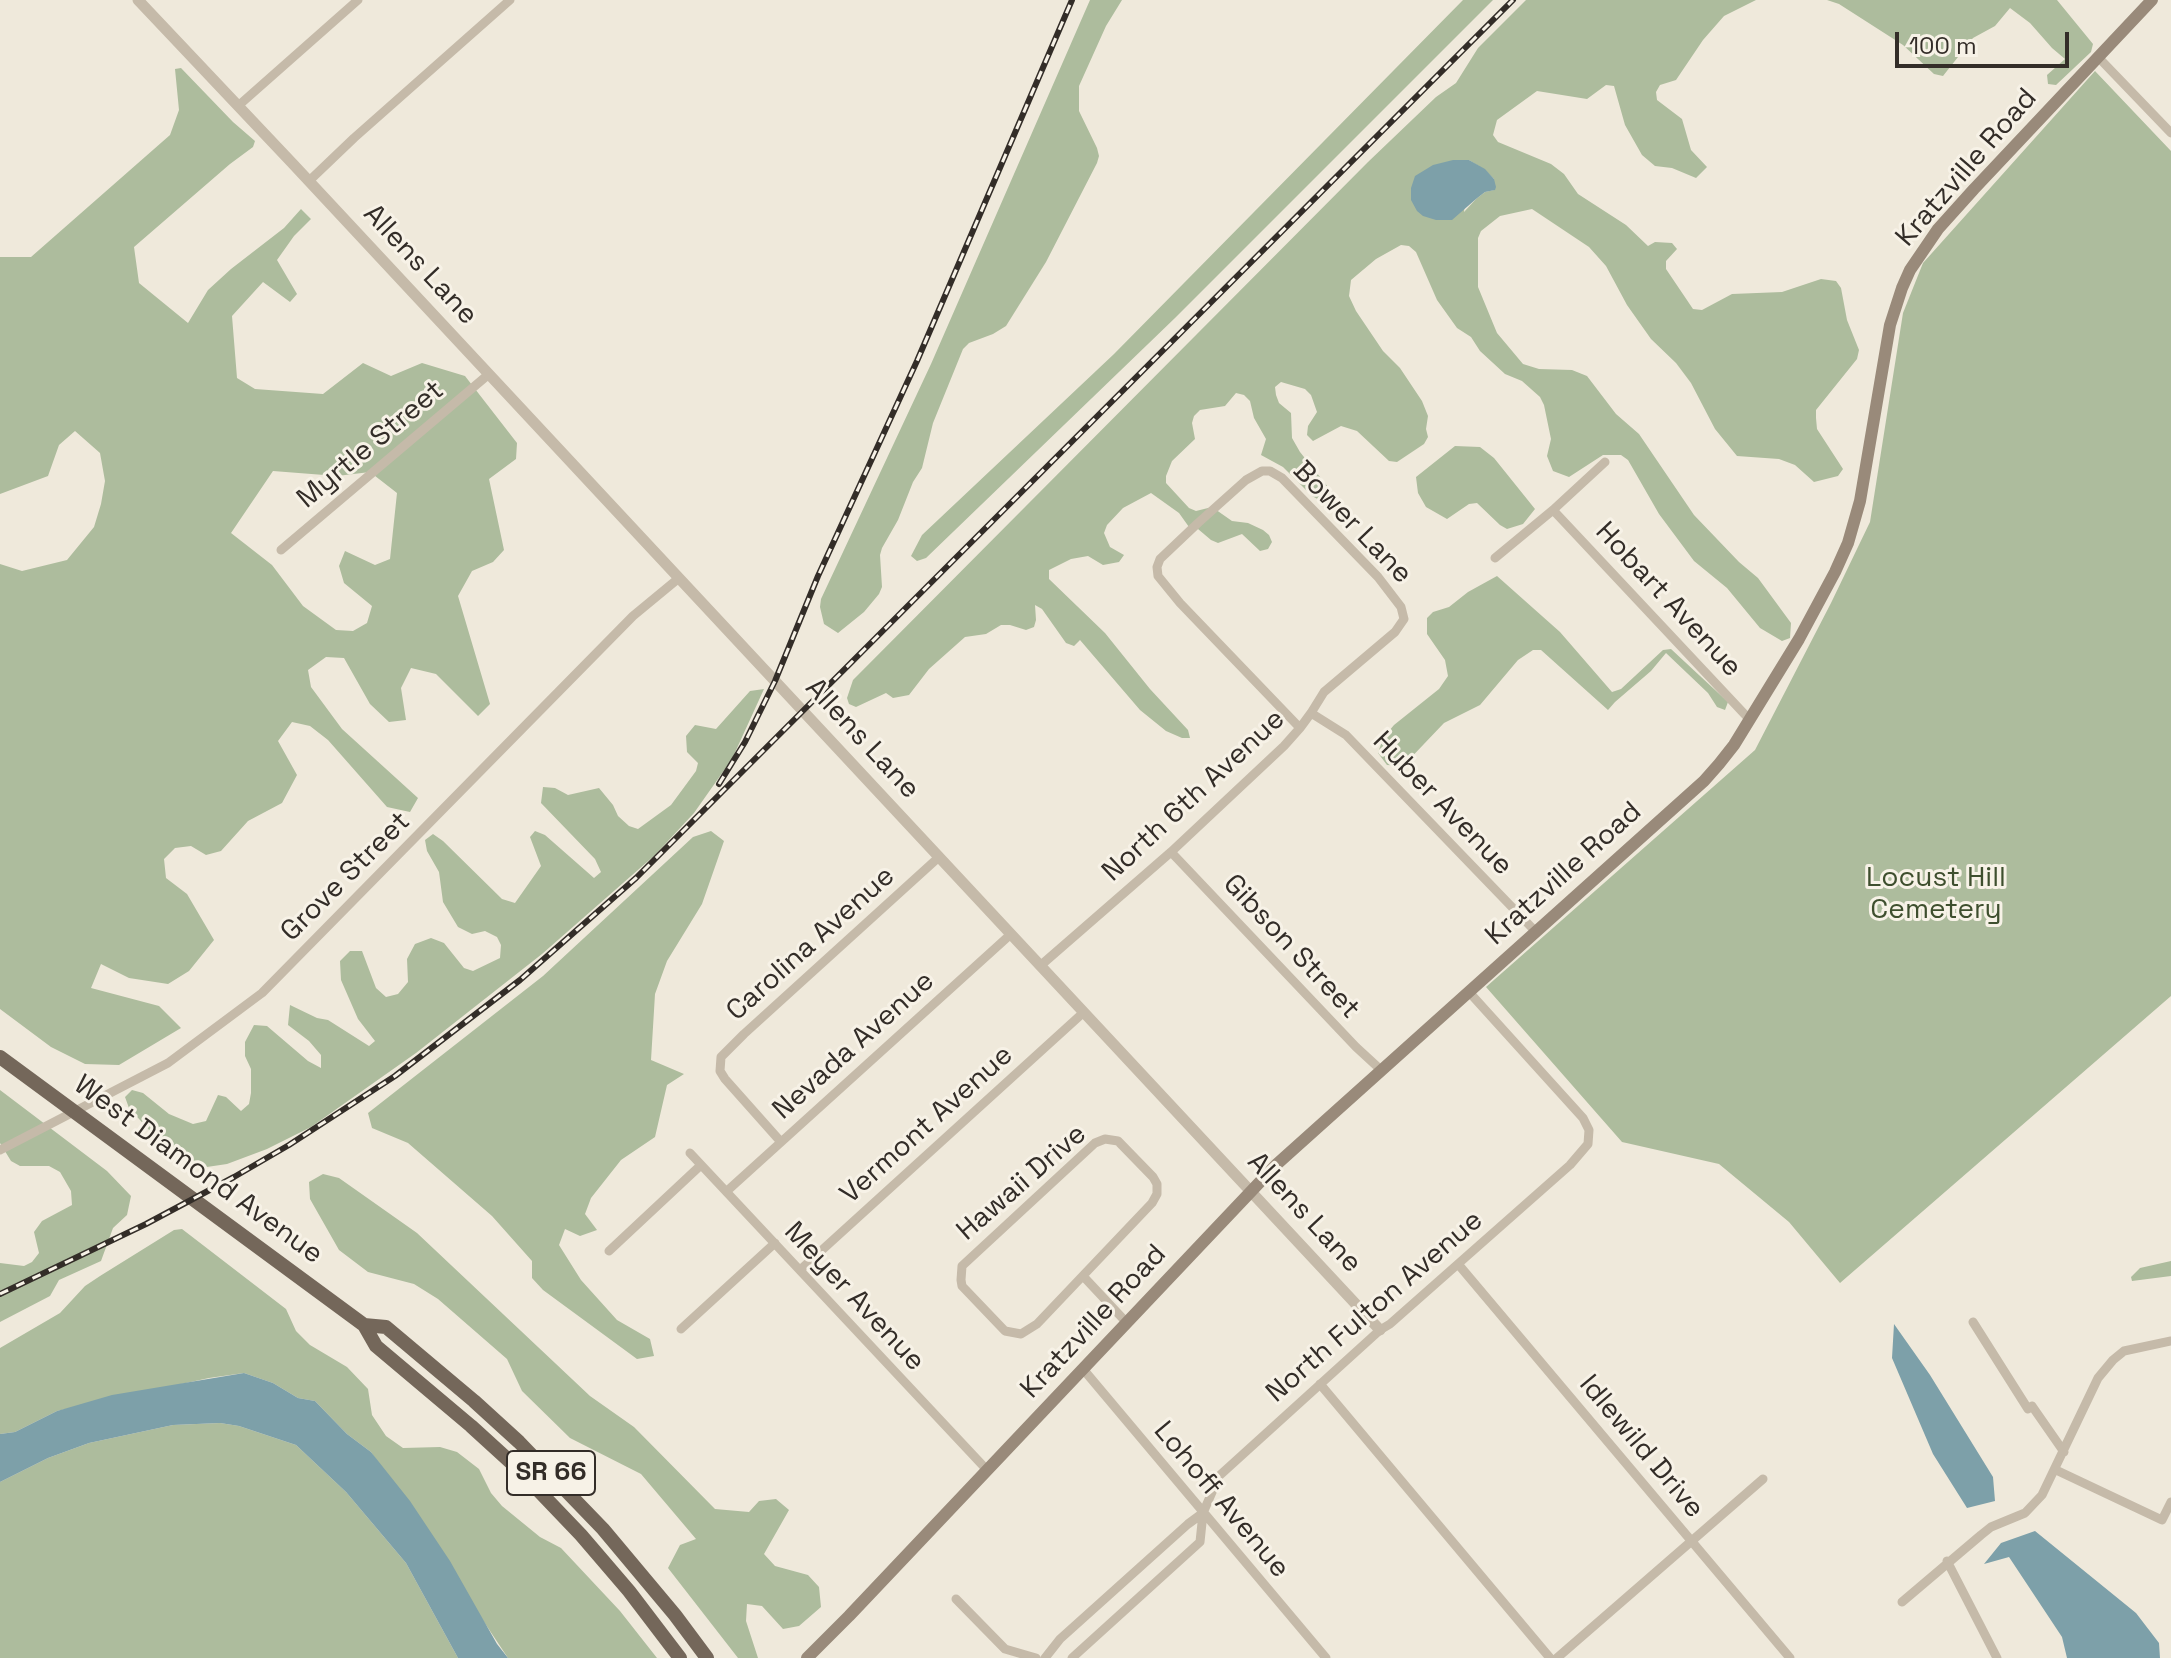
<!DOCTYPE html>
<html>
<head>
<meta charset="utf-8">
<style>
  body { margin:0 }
  #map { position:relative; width:2171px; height:1658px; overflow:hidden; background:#efe9db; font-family:"Space Grotesk",sans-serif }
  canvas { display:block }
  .scale { position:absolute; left:1895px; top:32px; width:174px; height:36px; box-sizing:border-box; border:4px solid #332d28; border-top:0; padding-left:10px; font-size:24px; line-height:28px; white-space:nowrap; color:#332d28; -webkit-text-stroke:6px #f7f2e7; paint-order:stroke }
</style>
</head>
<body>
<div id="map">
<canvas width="2171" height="1658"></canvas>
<div class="scale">100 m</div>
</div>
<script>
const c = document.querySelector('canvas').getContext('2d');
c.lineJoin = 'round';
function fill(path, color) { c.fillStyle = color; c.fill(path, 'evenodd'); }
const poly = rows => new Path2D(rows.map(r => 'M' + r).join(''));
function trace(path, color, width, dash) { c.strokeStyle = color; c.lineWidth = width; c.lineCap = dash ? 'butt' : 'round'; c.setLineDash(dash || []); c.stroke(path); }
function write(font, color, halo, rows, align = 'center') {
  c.font = font + ' "Space Grotesk",sans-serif'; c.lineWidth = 6; c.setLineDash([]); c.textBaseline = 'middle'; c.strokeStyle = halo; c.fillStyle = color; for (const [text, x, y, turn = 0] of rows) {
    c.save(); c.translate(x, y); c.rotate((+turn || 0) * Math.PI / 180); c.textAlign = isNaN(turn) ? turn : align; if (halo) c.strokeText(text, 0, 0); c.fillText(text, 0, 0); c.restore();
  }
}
const green = poly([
  [1090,0,1122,0,1106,26,1079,86,1079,111,1097,148,1099,156,1097,163,1046,262,1006,326,993,334,969,343,963,349,933,423,922,468,913,482,898,520,882,548,880,555,882,587,879,594,864,612,838,633,824,624,820,607,821,599,931,364],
  [1463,0,1493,0,1175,318,926,558,917,561,911,556,922,535,1114,354],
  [1526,0,1756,0,1724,16,1703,40,1676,80,1660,85,1656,92,1657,100,1682,119,1691,150,1707,167,1696,178,1672,168,1655,166,1642,155,1625,125,1614,86,1606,85,1587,99,1537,91,1497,120,1493,135,1498,142,1551,164,1564,174,1578,194,1626,225,1648,246,1655,242,1672,243,1677,249,1666,261,1666,269,1693,309,1702,310,1732,294,1782,292,1821,279,1836,281,1841,288,1847,320,1859,350,1857,359,1816,410,1816,418,1817,429,1843,469,1838,476,1814,482,1795,465,1779,459,1737,456,1715,429,1691,383,1676,363,1651,339,1627,305,1606,266,1589,247,1532,209,1500,216,1481,231,1478,238,1478,287,1497,333,1523,364,1539,369,1572,370,1587,376,1616,414,1639,434,1694,515,1739,562,1758,578,1791,623,1790,638,1782,641,1760,628,1727,588,1694,561,1659,514,1628,460,1621,455,1603,455,1569,477,1553,471,1547,456,1551,439,1544,405,1540,397,1522,381,1505,374,1480,351,1471,337,1457,328,1437,300,1416,252,1409,246,1401,245,1376,259,1351,280,1349,296,1356,311,1383,351,1400,368,1422,401,1428,416,1426,429,1428,437,1424,444,1397,462,1389,461,1357,431,1341,426,1313,441,1307,435,1308,426,1317,412,1311,395,1305,389,1281,382,1275,387,1276,395,1279,403,1291,413,1292,438,1300,452,1332,492,1331,500,1323,502,1312,496,1283,467,1261,455,1266,439,1254,418,1250,401,1244,395,1236,393,1225,406,1200,410,1194,416,1192,423,1195,439,1172,461,1166,476,1166,483,1189,508,1196,511,1212,507,1232,521,1248,523,1263,530,1269,535,1272,542,1268,549,1260,551,1242,534,1218,543,1211,540,1198,529,1189,527,1179,513,1151,493,1123,508,1107,525,1104,533,1110,547,1124,555,1119,562,1103,565,1088,556,1071,559,1049,570,1049,579,1105,633,1150,689,1188,730,1190,738,1182,738,1166,731,1140,710,1080,640,1074,646,1066,643,1042,609,1035,605,1036,620,1034,627,1026,630,1010,625,1001,625,986,634,965,637,929,669,909,695,893,698,886,693,856,707,849,704,847,698,853,680,1368,162,1436,97,1456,83,1478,48],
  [1469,160,1485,170,1494,179,1494,190,1485,192,1476,199,1464,212],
  [1827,0,2057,0,2093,44,2091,52,2056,85,2048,84,2047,75,2065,59,2052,48,2030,23,2010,8,1995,26,1973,38,1943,76,1934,74,1903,45,1839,4],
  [181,68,233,122,255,141,253,147,230,164,134,247,139,283,188,323,208,290,231,269,284,228,301,209,311,219,294,236,277,260,297,294,290,302,263,282,232,316,237,378,255,389,323,394,363,363,391,376,422,363,465,376,517,443,516,459,489,479,504,550,493,562,472,571,458,596,490,704,478,716,436,674,411,668,401,688,406,720,389,722,370,704,344,658,326,657,308,670,311,687,342,729,418,798,410,812,387,807,328,740,310,726,292,722,278,741,297,775,282,803,248,821,221,851,206,855,191,846,175,848,164,859,166,878,187,894,214,940,189,971,168,984,129,978,101,964,91,988,159,1006,181,1028,119,1065,85,1064,51,1047,0,1009,0,564,22,571,67,560,94,527,101,504,105,481,100,453,75,431,59,445,48,476,0,494,0,257,31,257,170,135,179,110,175,69],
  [273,471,337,476,370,472,397,493,390,559,375,565,345,551,339,566,344,583,372,606,367,623,353,631,336,630,303,606,272,565,231,533],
  [2095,71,2171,151,2171,996,1840,1283,1789,1222,1719,1164,1622,1142,1486,987,1755,750,1831,603,1870,522,1903,313,1923,263],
  [1455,446,1480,447,1494,458,1535,509,1523,524,1507,529,1500,525,1477,503,1469,504,1447,519,1426,507,1418,493,1416,477],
  [1497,576,1560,632,1612,692,1621,689,1663,650,1671,649,1728,702,1725,710,1717,707,1708,693,1666,653,1651,671,1615,702,1608,710,1541,650,1533,650,1518,660,1480,705,1444,723,1403,766,1387,765,1378,753,1383,738,1394,725,1439,689,1448,676,1445,660,1427,634,1427,618,1433,612,1449,607,1468,592],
  [764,689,732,759,694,813,655,855,542,954,416,1053,311,1127,267,1149,227,1164,200,1168,161,1143,129,1108,125,1097,132,1090,143,1093,169,1114,193,1124,206,1121,218,1095,226,1097,241,1111,249,1104,251,1093,251,1069,245,1056,245,1042,254,1025,267,1026,308,1061,321,1068,321,1055,309,1041,288,1025,290,1005,317,1018,328,1020,369,1046,375,1041,358,1019,341,980,340,961,350,951,362,951,376,988,386,997,398,994,408,982,407,959,415,944,431,938,444,943,464,968,473,971,500,958,501,945,497,937,485,931,472,934,458,927,443,902,439,872,427,851,425,840,433,834,443,841,502,899,515,903,541,866,530,837,535,831,545,835,594,878,601,872,595,859,541,803,543,787,555,788,568,795,599,788,613,805,618,816,629,826,638,829,671,805,696,771,698,763,687,752,686,736,695,725,716,729,750,691],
  [711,831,724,841,702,904,667,961,655,994,651,1060,684,1074,667,1085,655,1137,621,1160,591,1198,585,1214,597,1230,580,1236,565,1229,559,1245,581,1280,617,1320,650,1339,654,1356,637,1359,543,1290,532,1278,532,1261,492,1216,408,1143,372,1128,368,1113,543,976,693,837],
  [0,1090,107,1171,131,1196,127,1215,113,1228,101,1261,59,1280,50,1296,0,1322,0,1263,24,1266,32,1262,39,1253,34,1232,42,1221,72,1205,71,1191,60,1172,49,1166,20,1166,11,1161,0,1143],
  [323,1174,339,1178,417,1233,590,1396,634,1427,715,1509,749,1512,759,1501,776,1499,789,1510,764,1554,775,1566,808,1575,819,1587,821,1607,799,1626,783,1629,762,1606,747,1604,746,1621,758,1658,738,1658,668,1568,680,1545,696,1539,641,1474,570,1438,522,1391,507,1359,438,1299,414,1284,368,1272,339,1250,310,1199,309,1182],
  [182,1229,286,1309,296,1331,310,1345,347,1367,368,1389,372,1415,386,1436,403,1448,440,1447,457,1452,479,1469,491,1493,502,1506,540,1537,561,1548,620,1611,657,1658,508,1658,371,1452,347,1434,315,1401,298,1398,273,1383,244,1373,209,1378,57,1411,15,1432,0,1434,0,1348,60,1313,85,1286,100,1276,174,1230],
  [2171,1261,2171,1276,2132,1281,2131,1277,2140,1268],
  [220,1423,239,1426,296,1445,346,1492,406,1563,458,1658,0,1658,0,1482,48,1458,89,1443,173,1425]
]);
const water = poly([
  [1453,160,1469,160,1485,169,1494,179,1496,187,1495,190,1485,192,1476,199,1452,220,1436,220,1423,216,1417,211,1411,200,1411,188,1415,176,1433,165],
  [1894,1324,1930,1375,1993,1477,1995,1501,1967,1508,1933,1454,1892,1358],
  [244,1373,273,1383,298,1398,315,1401,347,1434,371,1452,410,1501,450,1561,497,1644,508,1658,458,1658,406,1563,346,1492,296,1445,239,1426,220,1423,173,1425,89,1443,48,1458,0,1482,0,1434,15,1432,57,1411,112,1395],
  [2035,1531,2136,1613,2159,1643,2160,1658,2067,1658,2062,1637,2009,1557,1984,1564,2001,1543]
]);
const minor = poly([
  [2098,57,2171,133],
  [238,106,358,0],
  [309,181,354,138,510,0],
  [1553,510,1750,720],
  [281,550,489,374],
  [1495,558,1553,510,1605,462],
  [1311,713,1346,735,1536,932],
  [1171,852,1356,1047,1381,1070],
  [1040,966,1171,852,1284,746,1300,728,1311,713,1324,692,1395,632,1404,619,1401,607,1378,577,1282,478,1270,471,1262,471,1246,480,1198,523,1160,559,1157,567,1158,576,1180,603,1300,728],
  [1105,1139,1118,1141,1153,1177,1157,1184,1157,1194,1152,1203,1037,1324,1021,1334,1005,1331,962,1286,961,1280,962,1266,1095,1143,1105,1139],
  [781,1142,725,1079,720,1071,721,1057,744,1034,939,857],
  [0,1150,168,1063,262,993,633,616,679,578],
  [690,1153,987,1470],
  [727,1191,1011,934],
  [609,1251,701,1165],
  [1458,1264,1790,1658],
  [800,1270,1084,1012],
  [1083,1276,1127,1323],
  [1973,1322,2028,1409,2032,1406,2064,1452],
  [681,1329,775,1243],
  [1083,1369,1326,1658],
  [1320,1384,1550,1658],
  [2056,1470,2162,1520,2171,1502],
  [1947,1561,1997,1658],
  [956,1599,1005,1649,1036,1658],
  [1902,1602,1981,1535,1991,1527,2025,1513,2042,1495,2098,1378,2113,1360,2124,1351,2171,1341],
  [1045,1658,1060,1639,1188,1524,1203,1513],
  [1072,1658,1200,1542,1203,1513,1219,1476,1380,1330,1390,1324,1570,1165,1588,1144,1589,1130,1583,1118,1469,992],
  [1557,1658,1763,1479]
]);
const tertiary = poly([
  [138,0,293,164,1380,1330]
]);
const secondary = poly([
  [807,1658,849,1616,1277,1164,1704,781,1719,764,1734,745,1799,639,1835,572,1848,543,1860,501,1890,325,1902,288,1910,270,1938,229,1974,189,2152,0]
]);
const primary = poly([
  [0,1057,364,1325,376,1346,471,1426,516,1467,581,1535,629,1591,680,1658],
  [364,1325,386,1327,474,1401,519,1442,603,1529,675,1615,707,1658]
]);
const rail = poly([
  [719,784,745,742,775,681,818,576,917,361,1072,0],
  [0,1294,146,1224,234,1177,289,1145,395,1076,520,980,636,878,1513,0]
]);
const shields = [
  [551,1473,88]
];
const shieldNames = [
  ["SR 66",551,1473]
];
const streetNames = [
  ["Kratzville Road",1967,168,-49],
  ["Allens Lane",420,265,47],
  ["Myrtle Street",371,445,-40],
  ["Bower Lane",1352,523,46],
  ["Hobart Avenue",1668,600,47],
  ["Allens Lane",862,739,47],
  ["North 6th Avenue",1194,796,-43],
  ["Huber Avenue",1442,804,46],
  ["Kratzville Road",1564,874,-42],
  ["Grove Street",346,877,-45],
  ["Carolina Avenue",811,944,-42],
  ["Gibson Street",1291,947,47],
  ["Nevada Avenue",854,1046,-42],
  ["Vermont Avenue",927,1125,-42],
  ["West Diamond Avenue",198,1170,36],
  ["Hawaii Drive",1022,1183,-41],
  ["Allens Lane",1304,1213,47],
  ["Meyer Avenue",854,1297,47],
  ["North Fulton Avenue",1375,1307,-41],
  ["Kratzville Road",1094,1322,-47],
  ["Idlewild Drive",1641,1447,50],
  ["Lohoff Avenue",1221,1500,50]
];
const parkNames = [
  ["Locust Hill",1936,878],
  ["Cemetery",1936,910]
];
fill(green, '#adbc9d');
fill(water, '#7da0a9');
trace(minor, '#c5baa9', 9);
trace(tertiary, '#c5baa9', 11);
trace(secondary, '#998a7a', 12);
trace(primary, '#74675a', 14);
trace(rail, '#332d28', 6);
trace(rail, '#f7f2e7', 3, [9]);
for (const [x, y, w] of shields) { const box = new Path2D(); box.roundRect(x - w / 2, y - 22, w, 44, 6); c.fillStyle = '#f7f2e7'; c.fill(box); trace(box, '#332d28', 2); }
write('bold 26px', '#332d28', null, shieldNames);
write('28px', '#332d28', '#f7f2e7', streetNames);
write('28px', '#3e4f2e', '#f7f2e7', parkNames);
</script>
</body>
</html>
